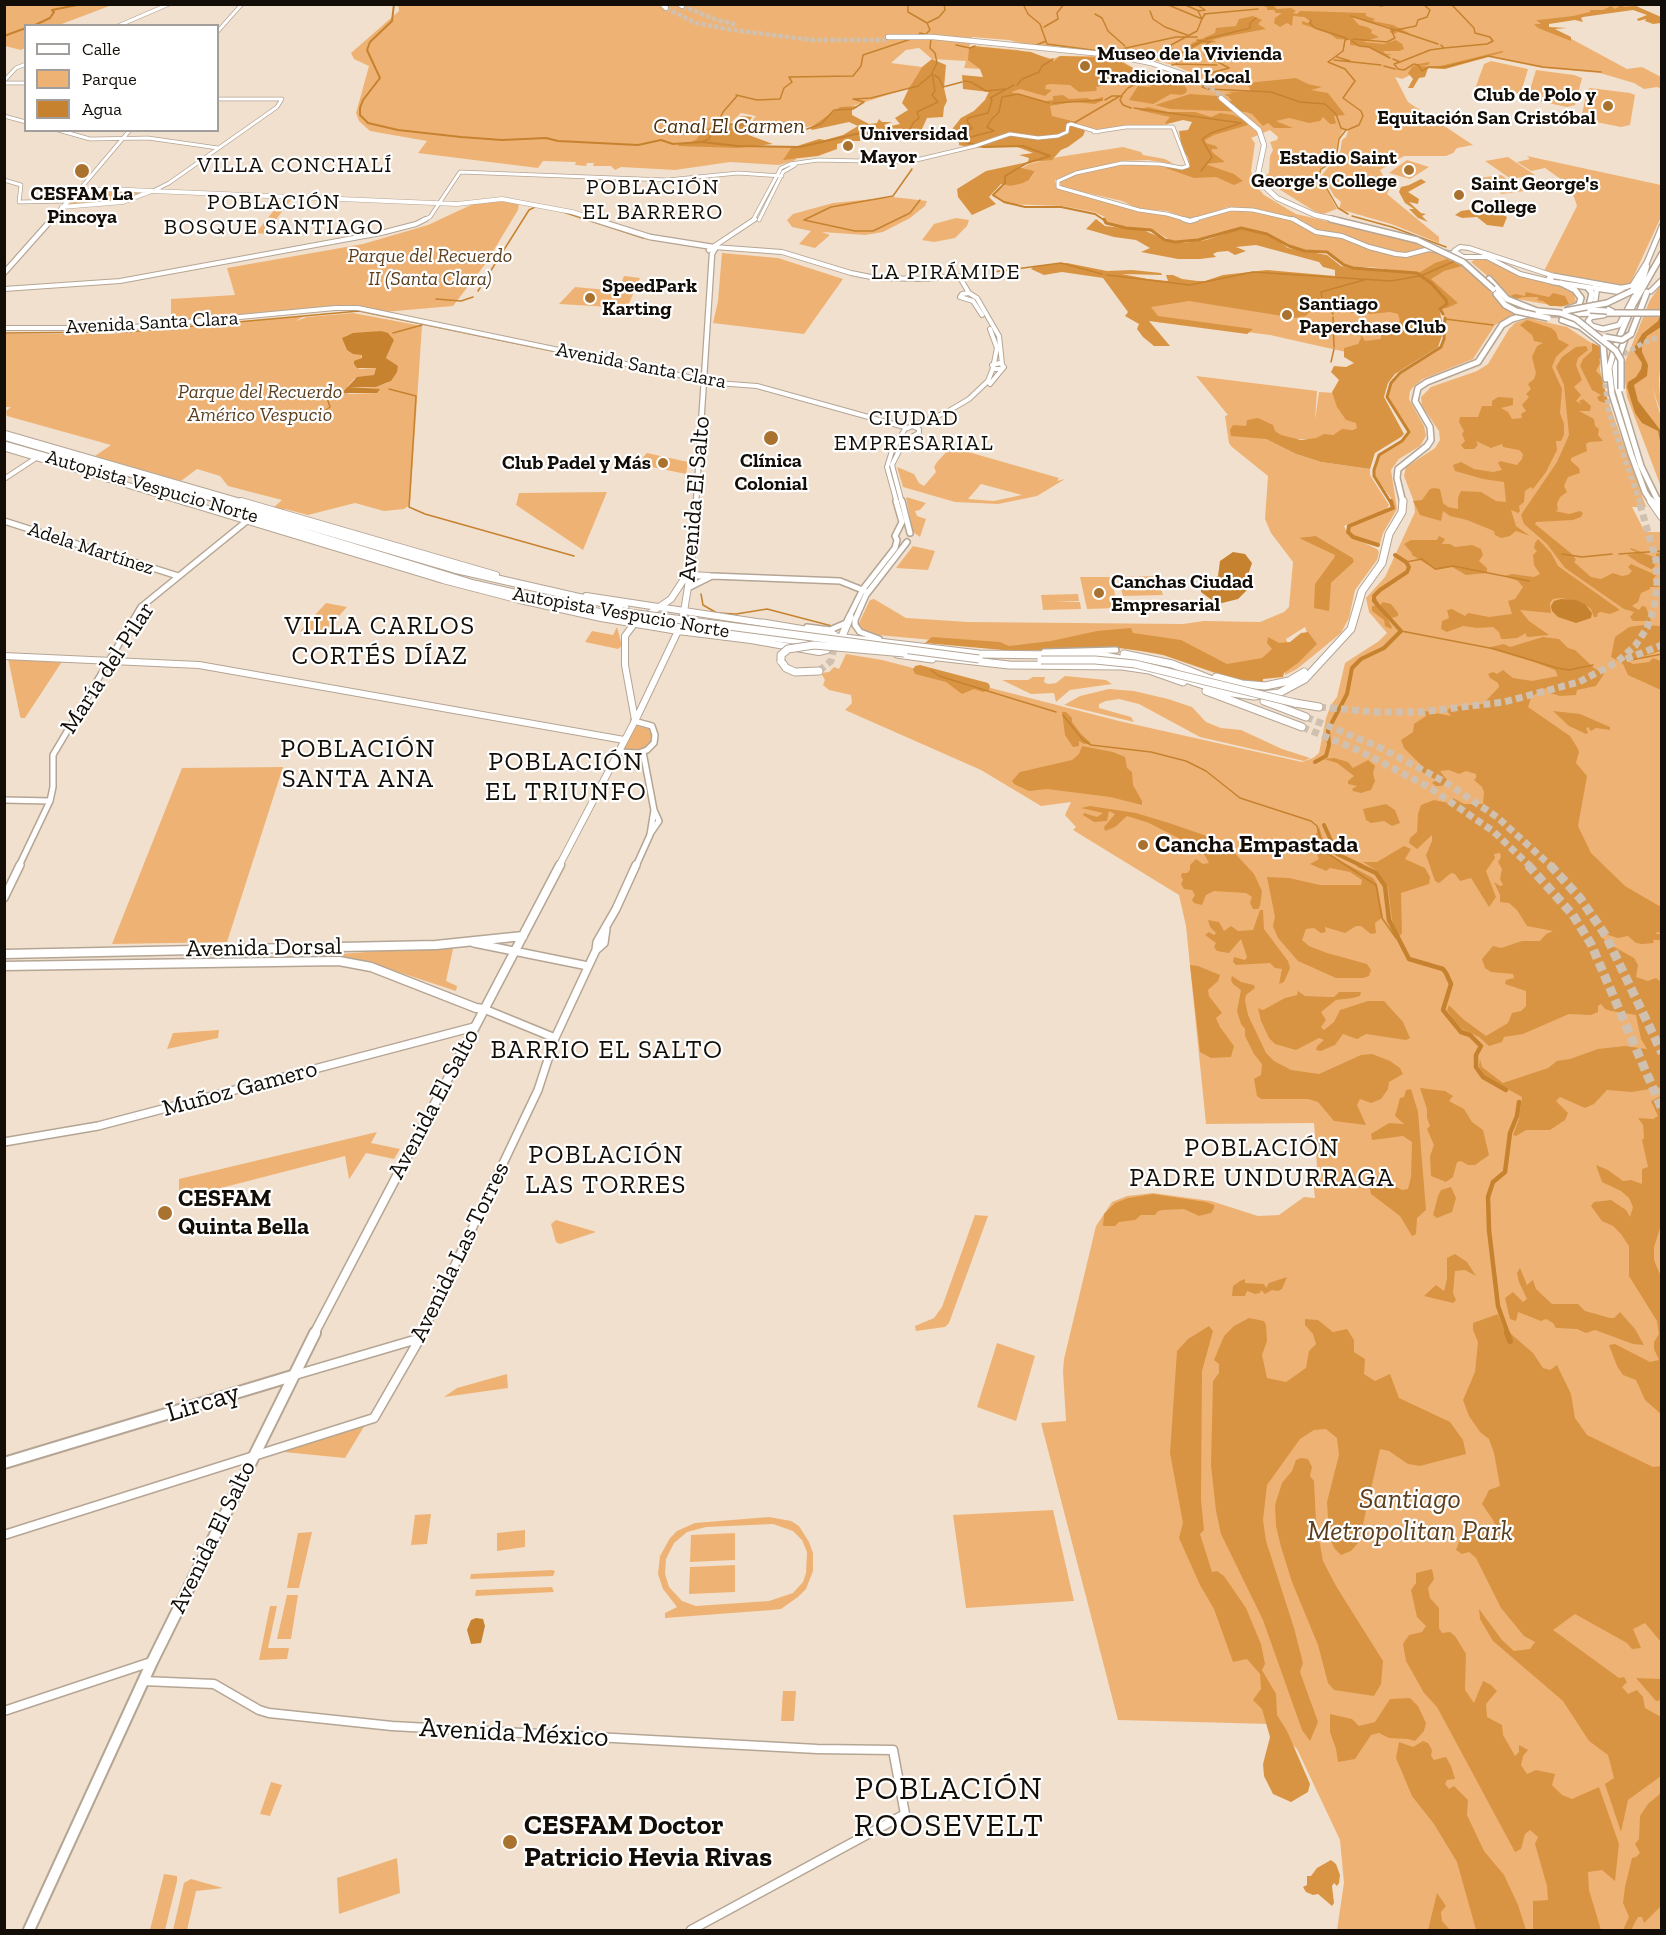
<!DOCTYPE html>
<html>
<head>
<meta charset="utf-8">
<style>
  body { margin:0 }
  #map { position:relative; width:1666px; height:1935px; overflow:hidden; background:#f1e0ce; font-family:"Zilla Slab",serif }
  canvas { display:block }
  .frame { position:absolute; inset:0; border:6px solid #130d07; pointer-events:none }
  .legend { position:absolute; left:24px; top:24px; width:195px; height:108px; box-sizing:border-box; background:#fff; border:2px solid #a19e9c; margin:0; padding:8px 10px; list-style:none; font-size:18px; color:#130d07 }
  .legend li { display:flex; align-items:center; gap:12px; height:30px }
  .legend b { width:30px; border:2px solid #a19e9c }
</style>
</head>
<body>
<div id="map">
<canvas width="1666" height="1935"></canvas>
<div class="frame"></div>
<ul class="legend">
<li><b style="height:8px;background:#fff"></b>Calle</li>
<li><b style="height:16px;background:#eeb374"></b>Parque</li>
<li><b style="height:16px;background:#c6822f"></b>Agua</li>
</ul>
</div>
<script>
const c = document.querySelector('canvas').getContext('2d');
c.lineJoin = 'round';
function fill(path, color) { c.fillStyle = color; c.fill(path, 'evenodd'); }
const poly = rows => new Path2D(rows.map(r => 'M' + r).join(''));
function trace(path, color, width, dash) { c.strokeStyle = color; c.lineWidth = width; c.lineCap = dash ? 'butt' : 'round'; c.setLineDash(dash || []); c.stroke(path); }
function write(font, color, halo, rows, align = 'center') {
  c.font = font + ' "Zilla Slab",serif'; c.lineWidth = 4.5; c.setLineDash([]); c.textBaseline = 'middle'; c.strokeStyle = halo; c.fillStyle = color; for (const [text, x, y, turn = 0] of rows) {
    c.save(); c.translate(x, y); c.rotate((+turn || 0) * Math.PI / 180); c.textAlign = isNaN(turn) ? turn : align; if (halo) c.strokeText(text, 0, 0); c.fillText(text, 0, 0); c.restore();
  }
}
const green = poly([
  [5,4,112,4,112,5,59,25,26,26,25,48,21,50,5,46],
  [398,4,1647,4,1544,24,1627,69,1642,67,1661,77,1662,89,1657,87,1644,89,1634,83,1600,73,1542,68,1489,57,1445,69,1425,68,1402,79,1395,77,1408,102,1473,145,1457,148,1453,153,1446,156,1404,156,1380,170,1384,177,1393,181,1387,194,1439,237,1439,243,1391,224,1339,209,1341,202,1334,196,1322,175,1340,152,1342,140,1346,137,1349,128,1343,131,1338,140,1336,152,1320,169,1319,175,1337,209,1323,214,1314,211,1271,184,1266,175,1269,173,1270,156,1273,150,1270,142,1277,140,1278,137,1270,130,1251,138,1255,143,1251,171,1257,187,1264,195,1296,214,1416,242,1438,249,1407,254,1375,248,1345,235,1321,232,1298,219,1257,209,1228,207,1191,220,1167,211,1139,209,1122,201,1061,187,1060,182,1074,175,1123,164,1149,164,1181,169,1189,166,1187,158,1201,142,1202,138,1240,124,1171,118,1167,125,1149,127,1121,127,1098,131,1088,130,1074,123,960,139,946,137,961,118,974,111,985,100,989,91,980,69,964,68,966,61,932,59,919,48,906,50,891,63,922,67,909,88,843,109,822,124,796,129,749,125,756,116,741,113,718,135,750,145,792,147,796,160,779,165,730,162,675,170,621,167,615,170,611,166,593,166,594,163,587,163,586,166,575,165,576,162,543,161,538,168,418,153,427,141,370,131,359,121,356,113,369,66,354,59,351,53,399,11],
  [972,37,1009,40,1034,47,1055,46,1146,58,1176,66,1202,78,1187,81,1179,76,1137,70,1125,63,1126,61,1098,56,1060,56,1053,59,1018,50,973,46,969,48],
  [1491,61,1528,69,1520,96,1513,97,1475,89,1484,64],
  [1536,70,1574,75,1582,78,1575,105,1567,107,1529,99,1528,96],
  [1590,88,1630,93,1635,95,1630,125,1621,127,1581,119,1587,90],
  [1123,147,1141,152,1143,155,1165,159,1174,164,1148,160,1122,161,1073,173,1055,180,1057,188,1123,205,1134,210,1166,214,1186,222,1198,221,1231,210,1253,211,1291,219,1306,228,1340,236,1395,255,1433,250,1442,252,1470,269,1492,291,1498,302,1508,301,1496,283,1471,262,1480,257,1523,277,1560,285,1574,294,1576,302,1561,307,1512,298,1518,306,1536,320,1567,327,1596,346,1601,355,1600,370,1607,398,1646,507,1632,507,1645,532,1661,532,1661,1930,1337,1930,1344,1883,1340,1840,1297,1749,1270,1724,1118,1720,1041,1423,1066,1421,1063,1371,1064,1359,1096,1226,1112,1202,1127,1196,1153,1193,1211,1201,1258,1216,1279,1215,1304,1197,1315,1198,1313,1178,1321,1179,1320,1167,1317,1167,1314,1123,1206,1124,1186,926,1179,895,1073,830,1076,827,1065,815,1071,802,1041,806,981,770,845,710,852,703,851,695,829,690,823,685,825,680,821,673,829,672,834,667,839,669,846,654,882,660,1119,721,1302,762,1313,758,1319,753,1326,718,1331,705,1337,697,1345,663,1379,641,1387,633,1369,612,1366,598,1385,577,1415,512,1414,502,1404,476,1406,467,1435,448,1440,440,1439,431,1422,406,1421,397,1431,387,1477,371,1488,364,1509,329,1515,323,1526,319,1519,315,1507,318,1495,325,1473,359,1423,379,1414,386,1410,391,1409,399,1424,426,1426,436,1420,446,1399,459,1391,470,1397,509,1383,533,1380,544,1354,537,1350,532,1350,527,1394,508,1391,498,1375,477,1375,470,1380,455,1403,441,1410,433,1388,397,1392,383,1401,374,1442,347,1445,339,1446,319,1440,310,1444,307,1422,275,1418,273,1370,267,1353,268,1345,265,1328,252,1305,250,1289,246,1268,233,1241,228,1201,239,1180,241,1170,240,1155,231,1116,226,1106,222,1105,217,1094,212,1062,206,1007,204,992,196,1006,184,1011,186,1030,179,1035,171,1022,168,1029,164,1058,157],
  [1527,156,1661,185,1661,217,1630,284,1622,286,1544,271,1577,206,1574,197,1560,183,1562,180,1545,168,1531,171,1517,162,1530,159],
  [1508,157,1535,175,1511,179,1485,161],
  [1407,160,1429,167,1410,179,1389,173],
  [1501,175,1524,191,1502,194,1479,178],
  [105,190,148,192,124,201,68,206,76,197,84,193],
  [893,197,927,201,925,206,910,218,883,232,865,235,822,232,830,235,815,248,799,244,811,231,792,227,787,220,793,214,833,203],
  [282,200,291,200,265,234,256,233],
  [499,200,519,203,518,210,486,263,453,306,384,312,349,306,171,322,171,299,235,295,227,268,363,244,428,225,473,204],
  [956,218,969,220,967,226,955,238,934,242,922,240,934,224],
  [722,253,778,258,843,279,804,334,713,323,718,301],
  [1245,274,1435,312,1359,355,1270,335,1146,319,1108,275,1189,286],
  [624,276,640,278,627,308,559,304,575,287,618,291],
  [1661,285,1661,361,1659,380,1661,413,1652,387,1661,417,1661,487,1627,397,1623,367,1650,300],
  [353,313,422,326,410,505,404,509,384,511,355,503,308,515,285,509,283,511,273,508,282,500,228,486,220,476,197,469,181,481,95,456,111,445,7,416,6,411,11,407,5,407,5,334,110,334,304,316,296,321,307,317],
  [381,331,394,340,386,358,398,367,395,374,389,382,376,387,349,388,377,393,348,394,348,386,354,379,374,375,376,368,359,369,362,355,345,336],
  [1196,376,1317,391,1315,420,1319,392,1335,393,1357,423,1358,428,1317,439,1266,439,1296,454,1321,462,1370,469,1370,475,1389,505,1386,510,1344,526,1348,535,1377,549,1379,552,1377,560,1355,590,1349,618,1341,633,1297,669,1285,675,1285,671,1308,636,1305,627,1286,639,1290,649,1232,671,1175,641,1019,648,867,634,858,625,870,600,874,599,906,618,968,622,1183,624,1204,621,1260,622,1284,612,1289,607,1293,562,1271,533,1265,519,1268,476,1232,447,1229,443,1225,416,1228,415],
  [1316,536,1353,558,1354,562,1331,583,1337,554],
  [951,447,1059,478,1057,481,1065,479,1037,496,998,504,955,502,903,487,897,467,914,474,919,483,924,486,936,472,934,467,937,462],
  [981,484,1022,495,994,501,968,499],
  [647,453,688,462,686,474,637,464],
  [607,492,583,550,516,505,519,493],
  [906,497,926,503,920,510,915,511,917,516,926,519,920,537,913,532],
  [913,546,935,551,928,570,896,568],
  [1157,576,1163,595,1123,596,1118,577],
  [1080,577,1111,577,1118,608,1087,609],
  [1078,594,1079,601,1053,602,1080,602,1081,609,1043,610,1041,595],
  [326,603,347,607,321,636,300,631],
  [617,627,622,646,618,649,585,642,592,631,613,635],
  [8,658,63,660,25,718,21,718,20,716],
  [1065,676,1106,680,1112,684,1070,690,1056,702,1054,693,1031,694,1002,680,1028,680,1033,677,1045,677,1044,682,1048,684,1056,683],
  [1109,689,1134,691,1168,699,1192,707,1206,722,1221,728,1241,730,1282,749,1310,758,1304,761,1200,737,1139,704,1119,699,1106,701,1099,704,1099,708,1131,717,1134,722,1064,705,1080,696],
  [635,725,652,730,652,743,642,751,623,750],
  [283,767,227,942,112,944,182,768],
  [417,948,453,949,446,981,457,986,456,991,365,961,336,957,303,957],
  [219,1030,218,1038,167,1049,173,1033],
  [377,1132,371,1143,400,1149,394,1159,366,1153,350,1178,349,1179,345,1156,190,1196,190,1193,179,1196,179,1179],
  [975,1215,988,1216,949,1323,945,1327,916,1331,915,1326,934,1318,942,1307],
  [556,1220,593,1231,596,1232,560,1244,556,1242,551,1224],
  [997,1343,1035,1356,1016,1421,977,1407],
  [507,1374,508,1388,444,1397,457,1388],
  [365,1425,345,1458,284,1452,284,1451],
  [1053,1510,1074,1601,966,1608,953,1515],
  [431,1514,427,1544,411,1545,415,1515],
  [769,1517,791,1521,799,1526,809,1542,813,1553,813,1571,806,1589,798,1597,781,1609,772,1610,665,1618,665,1613,677,1607,663,1589,658,1574,660,1556,670,1538,677,1531,695,1523],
  [773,1524,793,1531,802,1540,807,1552,806,1573,803,1582,793,1593,769,1601,696,1606,682,1601,669,1587,665,1574,666,1559,674,1543,687,1532,706,1527],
  [525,1530,525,1547,497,1551,497,1533],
  [312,1532,299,1588,287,1588,298,1533],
  [735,1533,735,1560,690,1562,691,1535],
  [735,1565,735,1592,689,1594,690,1567],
  [552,1570,555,1571,553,1576,470,1579,471,1574],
  [552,1587,554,1592,475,1596,476,1590],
  [287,1595,298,1595,291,1639,277,1639],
  [270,1606,277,1606,268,1648,289,1648,287,1659,259,1660],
  [783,1691,796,1691,794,1721,781,1721],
  [271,1782,282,1785,270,1816,260,1814],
  [397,1858,400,1893,339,1914,337,1878],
  [164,1874,177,1876,177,1881,165,1930,150,1930],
  [191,1879,223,1888,196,1891,187,1930,173,1930,184,1883]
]);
const forest = poly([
  [1258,5,1274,6,1277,9,1291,8,1296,11,1293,13,1297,14,1300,11,1366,13,1366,16,1375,19,1373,21,1393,25,1411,34,1398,32,1394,34,1390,32,1390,27,1352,17,1359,25,1367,27,1372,30,1371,33,1379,37,1363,42,1384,44,1396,40,1402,44,1404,49,1399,51,1383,51,1386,54,1392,54,1386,56,1370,47,1350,45,1350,40,1337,39,1330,34,1302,24,1302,21,1308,23,1310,21,1304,17,1293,16,1292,26,1287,23,1280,27,1274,23,1275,18,1282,13,1276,13,1274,10,1267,10,1267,7],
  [1621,5,1624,7,1636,6,1661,17,1661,23,1653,24,1645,21,1646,19,1638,21,1637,19,1647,15,1633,10,1583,17,1581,18,1583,22,1575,20,1549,24,1549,27,1567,28,1555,29,1571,37,1571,41,1538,28,1534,24,1541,24,1536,20,1538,20,1573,16,1590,12,1590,10,1603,10,1611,6,1615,9],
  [1253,16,1262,20,1258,24,1266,29,1223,37,1212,40,1217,42,1201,44,1192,49,1189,47,1192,43,1215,33,1216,28,1236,26,1239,19],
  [973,46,1031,52,1054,61,1060,56,1111,58,1122,60,1125,64,1135,69,1135,72,1127,73,1107,85,1096,87,1097,90,1095,91,1079,92,1070,85,1050,84,1046,85,1045,89,1052,90,1045,96,1020,89,1011,92,1045,101,1053,100,1053,96,1063,95,1069,99,1087,98,1092,100,1103,97,1103,100,1095,104,1073,102,1050,106,1052,116,1076,122,1085,131,1083,136,1068,147,1061,150,1052,160,1030,162,1018,167,1035,171,1029,180,1023,183,1011,186,1001,184,989,197,996,204,972,215,958,197,957,189,986,171,1028,162,1029,158,1019,155,1033,153,1015,146,973,148,959,145,959,139,946,137,961,118,974,111,985,100,989,92,963,89,962,75,983,77,980,69,968,60,969,48],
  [1502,51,1504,52,1445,69,1428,68,1425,77,1419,78,1413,88,1408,88,1413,79,1408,73,1412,67,1418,64,1430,62,1428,65,1419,66,1436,67],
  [932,59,946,65,944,88,947,101,944,107,943,117,927,118,922,129,918,131,904,129,898,131,904,136,884,133,860,136,860,141,849,141,837,144,837,149,818,156,783,160,791,148,819,139,825,140,843,135,858,126,849,122,812,130,810,128,840,107,857,106,852,109,852,115,869,124,877,123,879,119,882,122,892,122,884,125,886,127,900,124,895,118,908,110,902,103,909,88,922,67],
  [1154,74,1155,78,1168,84,1184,85,1187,89,1186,93,1181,95,1171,94,1153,104,1129,100,1138,86,1151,87,1142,79],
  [1296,78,1308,84,1322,87,1311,90,1328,93,1345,115,1334,116,1336,123,1334,124,1330,124,1323,117,1320,121,1309,123,1289,118,1276,121,1293,128,1274,128,1268,123,1263,126,1252,114,1246,112,1170,109,1155,105,1190,94,1218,96,1217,98,1222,101,1232,101,1228,96,1223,95,1233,93,1226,92,1251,91,1247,83],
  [1148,107,1168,112,1195,112,1211,117,1220,113,1233,115,1246,121,1248,125,1214,135,1205,140,1206,143,1216,146,1218,149,1212,149,1212,152,1225,162,1205,164,1234,174,1243,181,1234,185,1216,177,1194,178,1166,168,1168,167,1185,169,1190,166,1189,159,1182,149,1179,131,1188,130,1192,122,1183,120,1167,124,1165,123,1170,117,1138,110],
  [741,116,752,117,747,125,774,126,773,129,745,127,743,133,773,144,738,148,678,146,680,143,690,143,697,139,701,132,711,127,736,123],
  [1421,179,1426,182,1408,192,1419,199,1418,204,1409,202,1421,213,1426,214,1422,216,1428,222,1418,218,1409,209,1414,209,1405,203,1399,192,1401,187,1409,185],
  [1499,203,1503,203,1509,210,1503,215,1507,217,1503,227,1487,225,1477,217,1462,218,1455,215,1461,211,1488,207,1497,209,1500,207],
  [1096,219,1105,226,1143,230,1169,241,1184,243,1206,240,1239,229,1255,232,1273,237,1288,248,1327,255,1341,266,1352,269,1378,269,1417,274,1435,263,1447,259,1462,266,1444,271,1431,279,1458,303,1447,308,1439,308,1442,321,1442,336,1438,347,1395,374,1388,383,1384,397,1404,434,1401,437,1375,453,1370,469,1321,462,1296,454,1266,439,1231,436,1230,430,1233,425,1246,426,1247,420,1258,418,1273,425,1275,431,1281,435,1301,440,1316,438,1324,434,1333,435,1342,429,1352,430,1357,428,1356,423,1346,420,1337,407,1332,392,1339,380,1331,372,1334,366,1346,367,1354,363,1344,357,1344,348,1358,344,1361,338,1359,331,1365,341,1381,339,1381,329,1388,334,1399,329,1395,325,1400,321,1398,314,1390,312,1371,314,1333,311,1328,306,1317,304,1306,316,1295,318,1189,301,1151,307,1158,316,1253,329,1247,334,1149,321,1170,346,1154,346,1143,337,1137,329,1139,324,1125,316,1128,312,1103,278,1062,272,1044,275,1031,269,1034,266,1067,263,1107,271,1132,270,1161,273,1162,275,1122,274,1148,279,1168,281,1166,275,1173,275,1182,279,1198,281,1205,281,1223,275,1267,270,1335,276,1335,270,1323,267,1319,262,1256,245,1236,247,1246,251,1235,255,1228,251,1217,252,1213,254,1216,257,1200,259,1178,259,1141,252,1150,248,1136,240,1114,237,1086,229],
  [1526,292,1549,297,1553,293,1565,296,1569,304,1563,306,1550,306,1543,301,1536,300,1539,299,1537,297,1523,297,1516,299,1510,296,1515,294,1525,296],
  [1527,320,1551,328,1556,332,1558,339,1569,345,1556,357,1552,367,1562,389,1560,413,1564,424,1564,435,1561,441,1556,441,1557,450,1546,472,1533,489,1531,487,1525,491,1524,502,1519,506,1520,511,1518,513,1511,510,1516,526,1530,536,1516,531,1510,536,1501,538,1495,535,1494,531,1467,520,1450,516,1443,511,1441,521,1420,515,1413,501,1422,500,1430,489,1434,488,1440,489,1443,503,1448,507,1458,509,1458,498,1461,491,1481,492,1496,501,1506,502,1504,482,1483,479,1455,471,1453,465,1461,462,1474,469,1493,472,1502,470,1498,463,1500,461,1517,465,1522,459,1523,454,1519,450,1503,447,1502,444,1491,448,1476,441,1478,445,1474,449,1464,449,1461,445,1465,441,1462,434,1464,431,1459,422,1460,417,1478,417,1482,406,1492,406,1492,401,1498,397,1513,398,1513,405,1501,408,1508,412,1512,419,1522,418,1521,414,1526,411,1522,405,1529,397,1526,394,1531,389,1528,384,1534,379,1536,373,1532,357,1537,346,1543,343,1534,341,1532,335,1520,325],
  [1592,343,1601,347,1602,357,1599,359,1600,363,1596,371,1601,376,1608,401,1605,403,1599,401,1597,397,1601,395,1592,390,1580,366,1583,359,1592,351],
  [1586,346,1588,350,1578,358,1576,365,1582,380,1574,387,1581,395,1576,401,1581,404,1579,401,1583,399,1591,406,1590,411,1579,411,1594,419,1595,426,1599,429,1598,435,1603,441,1589,442,1586,444,1587,451,1571,458,1571,461,1579,468,1580,473,1568,477,1564,486,1567,492,1560,497,1557,504,1558,510,1555,511,1569,514,1580,511,1583,513,1581,517,1573,520,1536,522,1535,524,1573,555,1576,560,1574,562,1591,577,1601,579,1613,573,1622,576,1628,575,1632,571,1628,567,1631,564,1656,575,1653,580,1660,587,1650,587,1650,589,1641,593,1638,602,1632,606,1639,610,1642,606,1646,607,1651,621,1633,621,1630,617,1634,612,1624,609,1565,568,1547,544,1524,524,1521,515,1557,462,1569,435,1564,385,1556,367,1562,357,1576,347],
  [1316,536,1353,558,1354,562,1331,583,1329,611,1314,608,1315,584,1334,558,1335,555,1299,538],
  [1439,536,1445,539,1442,544,1450,544,1455,547,1472,545,1481,549,1483,555,1479,561,1487,568,1487,573,1466,575,1452,567,1436,570,1412,555,1412,553,1404,544,1411,540,1437,540],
  [1538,539,1551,553,1558,566,1620,610,1610,614,1601,612,1598,613,1597,617,1594,617,1591,609,1583,603,1561,598,1553,599,1550,603,1551,613,1520,610,1529,621,1549,635,1528,637,1526,636,1526,633,1517,638,1505,639,1501,639,1499,632,1493,627,1477,628,1463,626,1447,632,1441,629,1442,621,1449,618,1447,610,1452,609,1465,616,1468,613,1489,617,1512,614,1508,601,1515,599,1523,587,1518,581,1505,576,1512,574,1534,577,1540,574,1534,565,1533,555,1537,551,1534,548,1535,543],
  [1631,548,1656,558,1656,554,1661,552,1661,563,1655,564,1654,569,1651,569,1639,563,1627,555,1638,553,1630,549],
  [1376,598,1380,605,1383,602,1391,604,1398,613,1398,616,1392,618,1385,615,1392,627,1391,629,1385,626,1384,620,1372,611,1372,606,1375,606,1373,599],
  [1643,625,1661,626,1661,651,1628,661,1633,664,1649,662,1653,658,1661,661,1661,690,1628,675,1623,664,1611,657,1615,637,1629,627],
  [1131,628,1133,633,1181,640,1227,664,1262,658,1272,649,1267,643,1268,637,1279,643,1290,642,1301,633,1308,632,1317,644,1299,662,1284,673,1283,677,1263,679,1263,683,1236,680,1163,655,1141,651,1119,648,1014,651,925,643,932,637,1000,642,1009,646,1051,641,1097,631],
  [1543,637,1559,639,1568,648,1575,650,1594,668,1604,674,1596,686,1577,690,1576,695,1560,696,1550,693,1548,688,1541,689,1531,698,1528,707,1570,736,1577,747,1579,752,1576,763,1587,776,1578,826,1591,853,1625,886,1661,907,1661,933,1657,932,1656,934,1660,934,1660,940,1653,940,1654,943,1642,944,1636,943,1628,936,1618,938,1602,933,1600,936,1609,944,1634,958,1638,965,1636,977,1648,981,1656,978,1661,982,1661,1087,1632,1092,1607,1090,1594,1104,1585,1108,1560,1097,1556,1101,1568,1113,1565,1120,1550,1130,1526,1130,1516,1136,1513,1135,1519,1119,1522,1097,1484,1076,1479,1066,1480,1059,1482,1067,1503,1083,1548,1068,1557,1061,1570,1059,1598,1049,1625,1046,1647,1049,1641,1039,1636,1015,1611,1011,1605,1009,1601,1004,1598,1006,1598,1012,1591,1015,1569,1014,1523,1034,1504,1037,1502,1042,1489,1046,1479,1037,1462,1029,1454,1020,1447,1010,1449,1005,1463,1019,1486,1036,1508,1023,1512,1013,1521,1011,1526,1006,1526,991,1505,984,1506,980,1514,978,1513,974,1491,972,1485,968,1482,959,1493,946,1501,948,1522,941,1540,941,1546,934,1553,931,1527,926,1517,910,1509,903,1500,902,1500,895,1494,882,1500,886,1503,885,1500,879,1502,869,1498,862,1501,857,1500,853,1494,854,1495,858,1486,871,1496,897,1489,907,1471,878,1460,881,1455,874,1451,873,1439,883,1435,881,1426,855,1432,841,1432,835,1417,849,1409,843,1410,838,1417,832,1418,814,1421,805,1434,800,1449,803,1453,798,1464,804,1483,804,1484,792,1482,787,1474,780,1476,778,1476,774,1466,771,1459,774,1449,770,1440,771,1448,781,1442,786,1436,786,1432,783,1436,780,1422,772,1420,770,1423,767,1404,748,1401,740,1413,732,1414,724,1426,716,1425,711,1451,716,1447,711,1451,707,1483,704,1499,687,1498,683,1490,678,1488,674,1493,672,1497,674,1503,670,1513,678,1532,681,1558,676,1555,670,1534,662,1487,648,1504,644,1510,647],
  [920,665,988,683,990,686,989,690,983,692,974,689,962,694,946,682,915,674,913,670,915,666],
  [1553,711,1580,714,1610,727,1610,730,1596,728,1591,731,1588,727,1586,728,1588,733,1586,734,1569,726],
  [1062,712,1066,712,1072,718,1072,722,1081,734,1091,743,1084,744,1079,741,1079,746,1073,747,1065,735],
  [1082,746,1113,752,1125,757,1127,768,1132,772,1133,785,1142,801,1142,805,1110,797,1047,789,1029,791,1014,784,1012,781,1020,772,1072,760,1079,754],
  [1334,758,1348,762,1353,768,1368,760,1375,766,1373,773,1375,781,1371,790,1361,793,1353,791,1352,789,1357,786,1348,784,1348,781,1354,776,1337,763,1324,759],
  [1386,804,1395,810,1400,823,1392,826,1384,821,1371,823,1366,820,1363,809],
  [1090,806,1136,813,1169,823,1204,835,1230,848,1254,874,1262,891,1260,906,1258,909,1253,909,1250,903,1252,897,1246,893,1214,891,1206,895,1202,905,1194,903,1192,900,1195,895,1192,890,1184,889,1181,884,1183,880,1181,876,1182,873,1187,873,1190,870,1190,865,1196,859,1203,864,1209,863,1199,845,1191,840,1182,840,1149,823,1127,816,1115,827,1105,831,1104,827,1115,814,1109,811,1107,821,1094,822,1083,815,1084,813,1097,817,1103,813,1081,808],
  [1319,827,1326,849,1333,857,1373,878,1377,884,1383,917,1375,923,1376,933,1371,934,1361,926,1356,926,1345,933,1325,927,1326,932,1321,933,1314,928,1306,929,1302,940,1309,946,1327,953,1367,964,1371,970,1369,976,1363,978,1336,978,1298,961,1278,938,1273,926,1275,917,1267,877,1289,878,1320,885,1361,885,1362,880,1350,872,1330,868,1326,871,1310,864,1319,859,1312,844],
  [1404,846,1411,849,1405,859,1425,868,1430,877,1429,884,1401,893,1402,933,1398,938,1392,920,1388,887,1377,871,1363,862,1377,862],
  [1260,910,1263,910,1264,929,1288,961,1290,968,1284,982,1279,984,1282,969,1275,968,1270,963,1236,965,1233,962,1234,957,1245,960,1247,957,1241,939,1229,953,1217,951,1214,947,1216,943,1205,935,1209,932,1214,935,1216,933,1210,927,1208,920,1219,922,1224,931,1231,926,1238,931,1253,930],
  [1190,965,1198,966,1220,975,1218,981,1208,990,1209,996,1222,1013,1216,1018,1220,1027,1234,1046,1231,1057,1211,1058,1200,1052],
  [1232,976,1241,982,1254,985,1255,988,1246,995,1245,1000,1248,1015,1266,1053,1274,1061,1291,1070,1319,1074,1361,1055,1372,1054,1390,1061,1400,1068,1403,1074,1389,1082,1388,1089,1381,1099,1371,1103,1360,1099,1357,1105,1366,1125,1334,1121,1318,1102,1308,1099,1261,1099,1257,1096,1254,1079,1261,1075,1262,1064,1254,1054,1245,1036,1245,1029,1241,1024,1237,1011,1241,990,1233,984,1231,980],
  [1298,991,1305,996,1328,997,1334,997,1339,992,1361,992,1360,996,1353,998,1336,1000,1321,1012,1326,1020,1321,1027,1324,1030,1334,1022,1340,1010,1368,1001,1384,1001,1403,1022,1410,1038,1406,1040,1366,1034,1357,1039,1343,1034,1335,1045,1321,1051,1316,1050,1317,1046,1324,1040,1319,1038,1296,1050,1275,1044,1269,1038,1261,1021,1258,1008,1263,1010,1285,998,1297,995],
  [1420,1088,1445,1091,1453,1096,1449,1101,1464,1109,1472,1122,1483,1130,1489,1155,1475,1165,1468,1165,1461,1161,1457,1162,1453,1177,1446,1182,1431,1176,1430,1156,1434,1145,1427,1129,1430,1126,1427,1118,1427,1109],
  [1411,1089,1418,1112,1426,1210,1417,1218,1416,1234,1412,1236,1400,1216,1371,1194,1369,1181,1373,1174,1402,1190,1408,1189,1411,1177,1412,1142,1403,1136,1372,1140,1371,1134,1389,1123,1404,1124,1395,1116,1400,1098,1404,1097,1406,1090],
  [1661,1096,1661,1225,1654,1247,1654,1260,1662,1279,1661,1414,1645,1400,1636,1380,1623,1375,1617,1366,1609,1345,1615,1344,1650,1362,1659,1360,1654,1349,1654,1342,1659,1334,1657,1321,1629,1276,1629,1246,1621,1234,1613,1226,1602,1221,1591,1206,1594,1202,1611,1200,1626,1210,1630,1217,1633,1207,1629,1198,1621,1191,1602,1182,1596,1165,1608,1170,1623,1181,1631,1180,1642,1184,1642,1169,1648,1167,1642,1140,1644,1138,1643,1125,1638,1118,1653,1119,1658,1116,1651,1101],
  [1451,1187,1456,1198,1452,1212,1437,1218,1433,1215,1438,1196,1441,1190],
  [1153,1194,1206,1202,1214,1205,1214,1208,1211,1213,1199,1216,1184,1209,1163,1210,1158,1211,1155,1215,1141,1215,1135,1220,1119,1222,1115,1226,1103,1226,1104,1214,1115,1203,1128,1198],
  [1455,1254,1467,1262,1476,1276,1465,1270,1455,1271,1453,1293,1456,1300,1453,1303,1424,1296,1436,1285,1444,1291,1447,1279,1447,1258],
  [1520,1268,1527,1285,1533,1280,1536,1289,1552,1304,1578,1304,1585,1311,1610,1318,1614,1318,1620,1312,1635,1329,1644,1345,1633,1344,1595,1330,1586,1333,1577,1329,1556,1328,1553,1323,1546,1319,1541,1321,1518,1312,1516,1321,1510,1319,1505,1298,1513,1292,1523,1302,1527,1299,1519,1282,1517,1273],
  [1287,1277,1282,1289,1278,1291,1272,1290,1265,1294,1261,1290,1260,1293,1255,1294,1247,1291,1245,1296,1232,1296,1233,1286,1240,1281,1245,1279,1245,1283,1264,1284,1266,1288,1269,1283],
  [1498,1314,1503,1327,1533,1353,1543,1368,1550,1370,1557,1365,1571,1394,1575,1418,1587,1435,1653,1467,1661,1466,1661,1642,1645,1623,1633,1629,1641,1648,1632,1649,1627,1643,1575,1614,1553,1630,1619,1678,1624,1677,1627,1682,1622,1687,1628,1694,1637,1690,1643,1697,1645,1708,1661,1717,1661,1776,1628,1800,1621,1832,1605,1784,1614,1778,1608,1755,1589,1741,1563,1701,1493,1641,1480,1619,1479,1609,1502,1640,1514,1651,1530,1649,1535,1642,1524,1636,1501,1608,1476,1558,1469,1552,1462,1554,1456,1550,1459,1542,1475,1532,1487,1531,1499,1535,1493,1520,1482,1504,1489,1490,1500,1486,1494,1453,1489,1439,1480,1432,1469,1416,1463,1400,1475,1372,1478,1342,1473,1330,1473,1323],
  [1249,1318,1264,1321,1266,1325,1267,1341,1262,1355,1267,1378,1286,1382,1306,1368,1309,1351,1316,1344,1313,1334,1305,1325,1305,1319,1318,1320,1333,1332,1347,1329,1354,1340,1354,1352,1365,1359,1364,1374,1375,1381,1390,1374,1399,1398,1450,1422,1463,1440,1466,1454,1420,1466,1408,1464,1389,1451,1380,1449,1359,1542,1351,1551,1341,1555,1334,1548,1329,1535,1327,1502,1339,1455,1337,1438,1326,1429,1314,1430,1300,1439,1267,1485,1263,1520,1266,1541,1294,1628,1303,1663,1300,1672,1318,1722,1310,1741,1302,1730,1263,1620,1221,1534,1216,1511,1211,1465,1213,1381,1219,1373,1219,1364,1214,1360,1224,1336,1234,1326],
  [1209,1326,1213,1331,1202,1371,1201,1500,1204,1530,1200,1534,1212,1572,1217,1571,1224,1576,1246,1608,1261,1644,1265,1664,1262,1670,1276,1694,1277,1715,1287,1731,1310,1784,1308,1792,1291,1802,1273,1794,1264,1776,1263,1764,1270,1737,1262,1709,1253,1700,1261,1689,1260,1674,1247,1659,1233,1662,1214,1609,1200,1585,1179,1538,1183,1523,1170,1453,1177,1351,1188,1339],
  [1301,1458,1308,1459,1312,1467,1310,1476,1314,1481,1316,1522,1323,1561,1336,1586,1383,1661,1381,1684,1374,1696,1334,1690,1328,1683,1318,1645,1292,1582,1281,1547,1276,1526,1275,1505,1282,1483,1292,1471,1296,1460],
  [1432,1569,1434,1579,1428,1588,1430,1598,1439,1608,1439,1628,1442,1633,1450,1632,1455,1636,1466,1654,1465,1690,1474,1703,1483,1681,1491,1685,1497,1691,1486,1704,1487,1717,1502,1725,1503,1735,1515,1756,1519,1752,1519,1745,1528,1750,1523,1756,1521,1765,1527,1774,1536,1770,1555,1774,1552,1785,1562,1795,1572,1799,1599,1787,1619,1844,1615,1881,1602,1870,1588,1872,1589,1890,1601,1930,1533,1930,1533,1901,1548,1900,1547,1886,1535,1844,1538,1837,1530,1830,1525,1834,1521,1849,1515,1852,1437,1707,1424,1693,1406,1661,1403,1644,1409,1635,1422,1632,1426,1626,1417,1617,1411,1590,1416,1583,1416,1573],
  [1636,1678,1661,1679,1661,1700,1656,1701],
  [1410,1698,1418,1706,1426,1723,1424,1731,1415,1741,1408,1739,1389,1738,1379,1733,1371,1735,1355,1759,1338,1762,1336,1749,1330,1732,1330,1714,1352,1719,1359,1726,1375,1722,1390,1699],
  [1423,1741,1428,1743,1432,1750,1431,1756,1434,1760,1446,1757,1451,1766,1455,1779,1447,1780,1445,1784,1449,1789,1454,1786,1468,1800,1467,1815,1484,1851,1504,1875,1518,1905,1526,1930,1476,1930,1457,1862,1434,1824,1412,1796,1396,1758,1399,1742,1413,1747],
  [1661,1793,1661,1906,1644,1923,1642,1917,1638,1917,1631,1930,1623,1930,1629,1917,1623,1903,1625,1887,1632,1858,1636,1857,1640,1853,1635,1844,1639,1839,1640,1816,1648,1804],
  [1331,1860,1336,1864,1340,1875,1339,1883,1337,1886,1334,1883,1332,1886,1334,1903,1332,1906,1318,1894,1313,1895,1306,1892,1303,1887,1307,1885,1307,1876,1311,1876,1317,1868],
  [1437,1893,1446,1906,1441,1912,1442,1921,1450,1930,1428,1930]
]);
const water = poly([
  [1661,312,1661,327,1647,336,1642,345,1642,352,1648,365,1647,376,1634,385,1638,401,1661,431,1661,446,1658,431,1642,423,1635,413,1627,387,1628,382,1636,377,1641,369,1642,363,1634,351,1635,346,1642,334,1658,321],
  [381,331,388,333,394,340,386,358,398,366,397,372,391,381,376,387,349,387,380,389,377,393,342,393,357,377,374,375,376,368,357,368,354,364,354,361,362,358,362,355,353,354,347,350,342,338,353,333],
  [1233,552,1245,554,1252,563,1248,575,1248,589,1238,599,1222,603,1213,601,1201,592,1201,584,1212,582,1211,579,1218,576,1220,561],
  [1561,599,1576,600,1585,604,1592,613,1591,618,1576,623,1558,617,1552,611,1551,606,1554,601],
  [476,1618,483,1619,485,1626,481,1643,471,1644,467,1630,471,1620]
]);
const stream = poly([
  [908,4,908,12,927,23],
  [1023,4,1028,14,1040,24,1047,44,1107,52,1117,50],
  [1166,4,1202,19,1205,14],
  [1183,4,1199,11],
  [1380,6,1392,4],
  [1150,11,1153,19,1165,27,1187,35],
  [1095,14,1102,18,1108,31,1125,46],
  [1204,14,1258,9],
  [1351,16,1395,30],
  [1311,20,1310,23,1315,28,1346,38],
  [1044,27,1058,19,1057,13,1064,4],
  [1396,30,1416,26,1418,20,1427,17,1430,10,1423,4],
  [1399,31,1438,44],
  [927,33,930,30,927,23,939,17,945,10,944,4],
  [918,36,920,33,929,35],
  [1206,39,1250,28,1250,23,1256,18],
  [1353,39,1387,42,1395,38,1392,32,1394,30],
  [1197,40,1210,42,1204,46,1205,55,1229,68,1214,72,1208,77,1206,84],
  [1351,40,1359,46,1369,47,1390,58],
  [956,45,970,48,975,46],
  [1034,46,1046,41],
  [1444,48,1487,44,1493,41,1490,37,1475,33,1474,28,1451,4],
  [1119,51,1117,50,1176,37,1197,37],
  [1172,55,1190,51,1191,47,1202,41],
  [1337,57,1350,61],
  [1393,59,1400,62,1394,64,1398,69,1404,70,1414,64,1418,65,1422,71,1429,67,1445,67,1488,56,1543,67,1601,72],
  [1334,60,1381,65],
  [1400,62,1430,50,1444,48,1441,45],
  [1176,64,1217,65],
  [1172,65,1176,64,1177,60,1173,56,1171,45,1197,31,1202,19,1198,11,1205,10,1196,4],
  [1384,66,1395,69],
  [934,75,939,78,943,87,962,82],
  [964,81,971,82,986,91,1005,89],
  [1017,85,1022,79,1039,72,1042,66,1053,59],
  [1204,85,1202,87,1208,89,1271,92,1300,102,1325,104,1336,114,1341,128,1347,130],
  [1128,88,1156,74],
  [736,95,757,100,780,99,784,88,792,82,789,77,853,76,861,66,863,55,911,39],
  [1122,95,1127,89],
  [1105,100,1112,96,1122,96,1120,100,1123,105,1131,108],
  [1053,103,1102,100],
  [1134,108,1241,123,1211,133,1202,139,1212,157,1201,171],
  [992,119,999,112,1002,97,1018,94,1049,103],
  [1074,123,1120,96],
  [730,124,802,129],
  [807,129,821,124,834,110,853,109,864,102,853,99,871,98,918,86,931,75],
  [910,130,913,123,919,118,917,112,938,102,932,95,935,91,932,73,937,63,935,53,930,48,931,39],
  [1346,130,1339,139,1337,152,1331,157,1329,164,1321,169,1319,175,1338,208,1348,214],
  [1347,130,1359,125,1363,116,1361,111,1343,98,1355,81,1345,69,1328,62,1343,51,1345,40,1348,39],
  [955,139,972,128,967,121,968,118,988,113,992,100,990,98,1014,85],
  [959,140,994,131,987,127,991,120],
  [702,142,709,139,723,112,737,96],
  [912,169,893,196,831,207,804,220,855,231,873,231,910,213,920,200],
  [563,212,643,238,692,246],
  [1352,216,1392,227,1446,247],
  [993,272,1061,263,1102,274],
  [1107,275,1190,285,1253,272,1391,281,1419,276],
  [1423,275,1455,261],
  [478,291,529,210,535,207],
  [436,299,461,301,473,297],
  [1333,314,1322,299,1321,292,1364,280],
  [1333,317,1334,347],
  [1445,319,1493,325],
  [4,333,127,332,359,311,562,353],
  [393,333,422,325],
  [1331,362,1334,349],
  [389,389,416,396,409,507,425,514,574,556],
  [326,410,330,407,327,398,328,390],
  [1562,554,1582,557,1612,554],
  [1619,554,1662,551],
  [1406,562,1422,559,1435,569,1453,566,1529,581],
  [701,594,703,605,717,613,736,614,767,609,832,626],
  [1401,631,1495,649,1557,668,1569,670,1593,665],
  [1631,660,1662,654],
  [931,670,939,676,1056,712],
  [1063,715,1083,740,1091,745,1151,752,1186,761,1206,771,1240,798,1311,821,1317,826,1324,851,1376,885,1382,918,1396,938]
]);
const canalFar4 = poly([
  [394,4,392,21,370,42,367,50,380,78,363,100,360,108,360,115,368,123,398,130,461,137,502,140,546,138,558,141,638,145,661,140,673,144,702,142,738,146,800,147,856,134,915,130,922,135,945,137,984,147,1023,146,1050,156,1027,163,1005,176,1005,183,993,195,1004,202,1025,207,1061,207,1095,214,1104,220],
  [33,26,50,18,54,12,52,10,82,4],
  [4,36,26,28]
]);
const canalFar3 = poly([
  [1104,219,1106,223,1126,228,1151,230,1165,240,1175,242,1198,240,1241,228,1267,234,1289,246,1305,251,1327,252,1344,265,1353,268,1417,273,1432,284,1446,300,1447,304,1440,309,1443,314],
  [1391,503,1374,476,1374,470,1379,455,1402,441,1409,432,1387,397,1391,383,1400,373,1441,347,1444,339,1445,318]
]);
const canalFar2 = poly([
  [1378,545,1353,537,1348,532,1349,526,1393,508,1391,501],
  [1315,762,1326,756,1329,745,1328,730,1347,694,1352,668,1361,659,1384,648,1401,631,1374,601,1374,596,1380,590,1407,572,1409,567,1406,562,1395,555],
  [1324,825,1337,854,1362,866]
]);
const canalFar1 = poly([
  [1359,865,1376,873,1385,886,1389,920,1409,959,1443,969,1446,973,1451,984,1443,1010,1461,1032,1470,1035,1481,1046,1476,1055,1476,1067,1483,1077,1506,1090],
  [1508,1334,1498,1306,1489,1230,1488,1197,1493,1182,1505,1172,1510,1133,1517,1116,1519,1102]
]);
const canal = poly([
  [1507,1333,1510,1341]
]);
const highwayTunnelFar3 = poly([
  [682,6,717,20,738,25],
  [666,8,696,23,733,30,812,40,886,40],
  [1194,78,1224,97]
]);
const highwayTunnelFar2 = poly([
  [1640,503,1609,413,1605,385,1611,369,1623,355,1643,343,1662,336]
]);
const highwayTunnelFar1 = poly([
  [1626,659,1662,645],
  [819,671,831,661,836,640],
  [1319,707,1375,712,1421,712,1504,702,1579,682,1617,662,1635,646,1647,628,1654,609,1657,586,1656,560,1639,501],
  [1306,717,1379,747,1445,782,1497,817,1551,866],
  [1302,727,1358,750,1427,786,1493,831,1530,866]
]);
const highwayTunnel = poly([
  [1528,865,1573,915,1591,944,1662,1109],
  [1550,865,1580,898,1606,936,1662,1053]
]);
const minorFar4 = poly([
  [118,26,169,4],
  [218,31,242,4],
  [4,81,16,68,26,64],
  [4,83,26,83],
  [218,99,282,99],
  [4,116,26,122],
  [58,130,90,139,148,138,218,148],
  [1094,132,1126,127,1173,127,1188,166,1182,168,1160,164,1122,163,1076,173,1058,181,1058,187,1139,210,1167,214,1188,220],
  [4,180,21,185,19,202,68,201],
  [153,191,169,183,277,107,282,99],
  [75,195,130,130],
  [423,220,430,217,460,172,667,180,738,173,782,176],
  [753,220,781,168,790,164,818,160,908,162,975,146,1010,134,1038,138,1058,136,1067,132,1068,125,1071,124,1098,132],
  [759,220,783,172,795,165],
  [1192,220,1231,209,1253,210,1296,220]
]);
const minorFar3 = poly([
  [1183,219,1190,221,1197,219],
  [1293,219,1316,232,1342,236,1369,247,1396,254,1406,255,1429,249,1458,255],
  [713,247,755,219],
  [714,247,782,252,851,273,876,278,925,279,959,276,969,293,977,298,999,336,1002,364],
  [1553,282,1520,274,1487,257,1463,257,1454,251,1460,247,1469,248,1554,276],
  [4,289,120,281,381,233,416,224,426,219],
  [969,293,962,294,960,297,973,301,982,315],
  [4,328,123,328,335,308,358,308,717,383,757,386,908,428],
  [990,329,997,348,994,363],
  [990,384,1004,367,1000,363,992,365,994,369,1001,369],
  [4,479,36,458],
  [897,503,887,467,892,451,905,429,947,412,969,399,988,381,993,368],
  [902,503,892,465,904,441,919,433,919,429,914,427]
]);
const minorFar2 = poly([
  [902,501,910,533],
  [4,521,178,576],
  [688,588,712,576,840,581,865,591],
  [807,627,830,630,846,623,863,589,895,548,897,540,895,536,902,522,896,501],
  [879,639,860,632,855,625,855,620,866,595,907,542],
  [1044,652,1116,650],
  [618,752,639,753,647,750,654,743,655,735,652,726,634,721],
  [4,800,50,801],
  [650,834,659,821,654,810],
  [19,866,50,801,53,787,53,755,141,607,248,520],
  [636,866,650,835,654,810,643,752]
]);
const minorFar1 = poly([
  [4,898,20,865],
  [474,943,588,966],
  [596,950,604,943,606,929],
  [484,1009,555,1038],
  [4,1142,98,1126,474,1027],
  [422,1334,538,1090,555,1038,596,950,597,942,616,909,636,865]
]);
const minor = poly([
  [295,1375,421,1338],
  [4,1535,374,1418,423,1333],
  [143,1681,214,1684,259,1710,269,1713,392,1726,817,1749,893,1750,905,1814,691,1930],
  [4,1711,151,1662]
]);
const majorFar4 = poly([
  [62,207,123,202,152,191],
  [51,220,72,197,88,191,106,189,457,204,502,199,572,212,598,220]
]);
const majorFar3 = poly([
  [593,219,650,237,713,247,709,250],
  [4,273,52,219],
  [1595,284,1597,288,1595,303,1612,311],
  [1651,291,1662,280],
  [1627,293,1553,282,1549,278,1554,276,1621,288,1632,286,1647,262,1662,226],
  [1604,315,1591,317,1588,321,1592,326,1603,329,1619,325,1643,280,1647,266],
  [4,433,246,503],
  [4,448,187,503],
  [696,503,712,254,716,247]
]);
const majorFar2 = poly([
  [182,501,443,580,520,600,601,618,678,631,751,640,819,652,827,650],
  [241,501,496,575],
  [690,575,709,576],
  [586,596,763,623],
  [827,630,832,633],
  [4,656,199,665,624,740],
  [635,720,625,665,625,636,634,624,671,599,686,576],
  [559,866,638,715,678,631,684,612,691,567,696,501]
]);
const majorFar1 = poly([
  [4,954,436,945,523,936],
  [4,966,339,961,371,967,476,1008,484,1009],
  [314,1334,560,865]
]);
const major = poly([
  [4,1463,292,1376],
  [29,1930,152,1662,315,1333]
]);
const highwayFar2 = poly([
  [662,4,666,8],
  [679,4,682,6],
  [888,37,933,37,1112,55,1151,63,1194,78],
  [1221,98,1259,130,1264,145,1258,174,1264,186,1277,198,1315,215,1337,220]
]);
const highwayFar1 = poly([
  [1331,219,1417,240],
  [1489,279,1507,299,1537,311],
  [1561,283,1575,290,1581,298,1579,305,1568,309],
  [1632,291,1639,282,1644,268],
  [1496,294,1505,305,1516,311],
  [1583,311,1589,306,1592,293,1588,288],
  [1562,320,1581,327,1603,344,1606,379],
  [1631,334,1647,292],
  [1626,336,1615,368,1617,387,1641,466,1659,503],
  [4,437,229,503],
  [4,444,88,468],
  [1403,503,1397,478,1398,469,1427,446,1431,440,1430,427,1415,401,1418,388,1427,382,1478,362,1502,325,1512,319,1530,314,1618,313],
  [1652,503,1645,492,1631,454,1612,394,1609,368,1615,347,1633,305,1662,254]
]);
const highway = poly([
  [223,501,454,569,625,608],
  [1651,501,1662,517],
  [1659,501,1662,508],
  [255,517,474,584,619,617],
  [763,623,834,635],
  [708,630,820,643],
  [843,634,850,617],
  [828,636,979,654,1054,655],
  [897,654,932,659],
  [1124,654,1172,664,1220,683],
  [1050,655,1105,656,1139,663],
  [929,656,1009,665,1122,666,1149,670,1183,682],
  [781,661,786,668,795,672,819,671],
  [1179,677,1225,692,1254,696,1279,693,1305,679,1351,629,1362,591,1382,563,1389,534,1402,512,1403,501],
  [1216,677,1242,684,1265,686,1289,681,1304,672],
  [1206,691,1302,727],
  [1264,701,1306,717],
  [1295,703,1319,707]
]);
const highwayBridgeFar1 = poly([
  [1417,240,1463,262,1493,289],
  [1590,310,1607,311],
  [1516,311,1548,318],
  [1538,311,1560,313,1576,319,1616,351,1621,360,1621,389],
  [1565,311,1607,303,1632,291],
  [1618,313,1662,313],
  [1605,337,1622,340,1631,334]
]);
const highwayBridge = poly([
  [622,612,979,659],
  [1041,660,1095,660,1135,664,1295,703],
  [781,661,781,655,788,649,814,645,904,653]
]);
const markers = [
  [1085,66,6,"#aa722f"],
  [1608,106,6,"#aa722f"],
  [848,146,6,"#aa722f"],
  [1409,170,6,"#aa722f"],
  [82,171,8,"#aa722f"],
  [1459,195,6,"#aa722f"],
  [590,298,6,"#aa722f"],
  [1287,315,6,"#aa722f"],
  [771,438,8,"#aa722f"],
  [663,463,6,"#aa722f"],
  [1099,593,6,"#aa722f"],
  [1143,845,6,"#aa722f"],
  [165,1213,8,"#aa722f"],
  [510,1842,8,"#aa722f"]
];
const farPoinames = [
  ["Museo de la Vivienda",1097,54],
  ["Tradicional Local",1097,77],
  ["Club de Polo y",1596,95,"right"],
  ["Equitación San Cristóbal",1596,118,"right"],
  ["Universidad",860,134],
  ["Mayor",860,157],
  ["Estadio Saint",1397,158,"right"],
  ["George's College",1397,181,"right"],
  ["Saint George's",1471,184],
  ["College",1471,207],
  ["CESFAM La",82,194,"center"],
  ["Pincoya",82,217,"center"],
  ["SpeedPark",602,286],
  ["Karting",602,309],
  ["Santiago",1299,304],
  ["Paperchase Club",1299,327],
  ["Clínica",771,461,"center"],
  ["Colonial",771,484,"center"],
  ["Club Padel y Más",651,463,"right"],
  ["Canchas Ciudad",1111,582],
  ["Empresarial",1111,605]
];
const farParknames = [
  ["Parque del Recuerdo",430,256],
  ["II (Santa Clara)",430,279],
  ["Parque del Recuerdo",260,392],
  ["Américo Vespucio",260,415]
];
const farStreetnames = [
  ["Avenida Santa Clara",152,323,-3],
  ["Avenida Santa Clara",641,366,11],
  ["Autopista Vespucio Norte",152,487,16],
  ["Adela Martínez",91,549,18],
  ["Autopista Vespucio Norte",621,613,10]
];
const farWaternames = [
  ["Canal El Carmen",729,127]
];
const farNeighbourhoodnames = [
  ["VILLA CONCHALÍ",295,166],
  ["POBLACIÓN",653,188],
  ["EL BARRERO",653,213],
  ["POBLACIÓN",274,203],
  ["BOSQUE SANTIAGO",274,228],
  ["LA PIRÁMIDE",946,273],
  ["CIUDAD",914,419],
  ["EMPRESARIAL",914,444]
];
const streetNames = [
  ["Avenida El Salto",695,499,-85],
  ["María del Pilar",108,668,-57],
  ["Avenida Dorsal",264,948,-1],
  ["Muñoz Gamero",240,1089,-15],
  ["Avenida El Salto",434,1104,-62],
  ["Avenida Las Torres",460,1252,-64],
  ["Avenida El Salto",213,1537,-64]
];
const poiNames = [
  ["Cancha Empastada",1155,845],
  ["CESFAM",178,1199],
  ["Quinta Bella",178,1227]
];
const neighbourhoodNames = [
  ["VILLA CARLOS",380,627],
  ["CORTÉS DÍAZ",380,657],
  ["POBLACIÓN",358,750],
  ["SANTA ANA",358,780],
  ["POBLACIÓN",566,763],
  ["EL TRIUNFO",566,793],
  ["BARRIO EL SALTO",607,1051],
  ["POBLACIÓN",1262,1149],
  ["PADRE UNDURRAGA",1262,1179],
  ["POBLACIÓN",606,1156],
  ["LAS TORRES",606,1186]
];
const nearStreetnames = [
  ["Lircay",203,1403,-17],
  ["Avenida México",514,1733,3]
];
const nearParknames = [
  ["Santiago",1410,1500],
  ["Metropolitan Park",1410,1532]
];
const nearPoinames = [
  ["CESFAM Doctor",524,1826],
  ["Patricio Hevia Rivas",524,1858]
];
const nearNeighbourhoodnames = [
  ["POBLACIÓN",949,1790],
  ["ROOSEVELT",949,1827]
];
fill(green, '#eeb374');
fill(forest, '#d99443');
fill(water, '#c6822f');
trace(stream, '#c6822f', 1.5);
trace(canalFar4, '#c6822f', 2);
trace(canalFar3, '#c6822f', 3);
trace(canalFar2, '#c6822f', 4);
trace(canalFar1, '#c6822f', 4.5);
trace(canal, '#c6822f', 6);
trace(highwayTunnelFar3, '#d0c0b0', 4.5, [4.5, 2]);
trace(highwayTunnelFar2, '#d0c0b0', 5, [5, 3]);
trace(highwayTunnelFar1, '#d0c0b0', 7, [7, 4]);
trace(highwayTunnel, '#d0c0b0', 9, [9, 4.5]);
trace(minorFar4, '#b5a594', 4.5);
trace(minorFar3, '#b5a594', 6);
trace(minorFar2, '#b5a594', 8);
trace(minorFar1, '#b5a594', 10);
trace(minor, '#b5a594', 11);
trace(majorFar4, '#b5a594', 5);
trace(majorFar3, '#b5a594', 7);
trace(majorFar2, '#b5a594', 8);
trace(majorFar1, '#b5a594', 11);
trace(major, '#b5a594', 14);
trace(highwayFar2, '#b5a594', 6);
trace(highwayFar1, '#b5a594', 8);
trace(highway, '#b5a594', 9);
trace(minorFar4, '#fff', 3);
trace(minorFar3, '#fff', 4);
trace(minorFar2, '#fff', 5);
trace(minorFar1, '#fff', 7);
trace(minor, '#fff', 8);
trace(majorFar4, '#fff', 4);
trace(majorFar3, '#fff', 4.5);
trace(majorFar2, '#fff', 6);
trace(majorFar1, '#fff', 8);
trace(major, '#fff', 10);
trace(highwayFar2, '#fff', 4.5);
trace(highwayFar1, '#fff', 5);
trace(highway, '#fff', 7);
trace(highwayBridgeFar1, '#b5a594', 8, []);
trace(highwayBridge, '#b5a594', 9, []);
trace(highwayBridgeFar1, '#fff', 5);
trace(highwayBridge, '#fff', 7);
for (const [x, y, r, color] of markers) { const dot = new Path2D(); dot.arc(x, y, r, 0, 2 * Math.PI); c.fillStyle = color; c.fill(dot); trace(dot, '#fff', 2); }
write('bold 20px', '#130d07', '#fff', farPoinames, 'left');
write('italic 20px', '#5b3e1d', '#fff', farParknames);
write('20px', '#130d07', '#fff', farStreetnames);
write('italic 22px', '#4b2f0d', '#fff', farWaternames);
c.letterSpacing = '1.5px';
write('22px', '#130d07', '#fff', farNeighbourhoodnames);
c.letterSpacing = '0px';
write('24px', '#130d07', '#fff', streetNames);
write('bold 24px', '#130d07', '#fff', poiNames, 'left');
c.letterSpacing = '1.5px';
write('26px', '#130d07', '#fff', neighbourhoodNames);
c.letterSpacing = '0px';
write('28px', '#130d07', '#fff', nearStreetnames);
write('italic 28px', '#5b3e1d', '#fff', nearParknames);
write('bold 28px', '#130d07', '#fff', nearPoinames, 'left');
c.letterSpacing = '1.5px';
write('32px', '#130d07', '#fff', nearNeighbourhoodnames);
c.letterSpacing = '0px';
</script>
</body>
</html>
